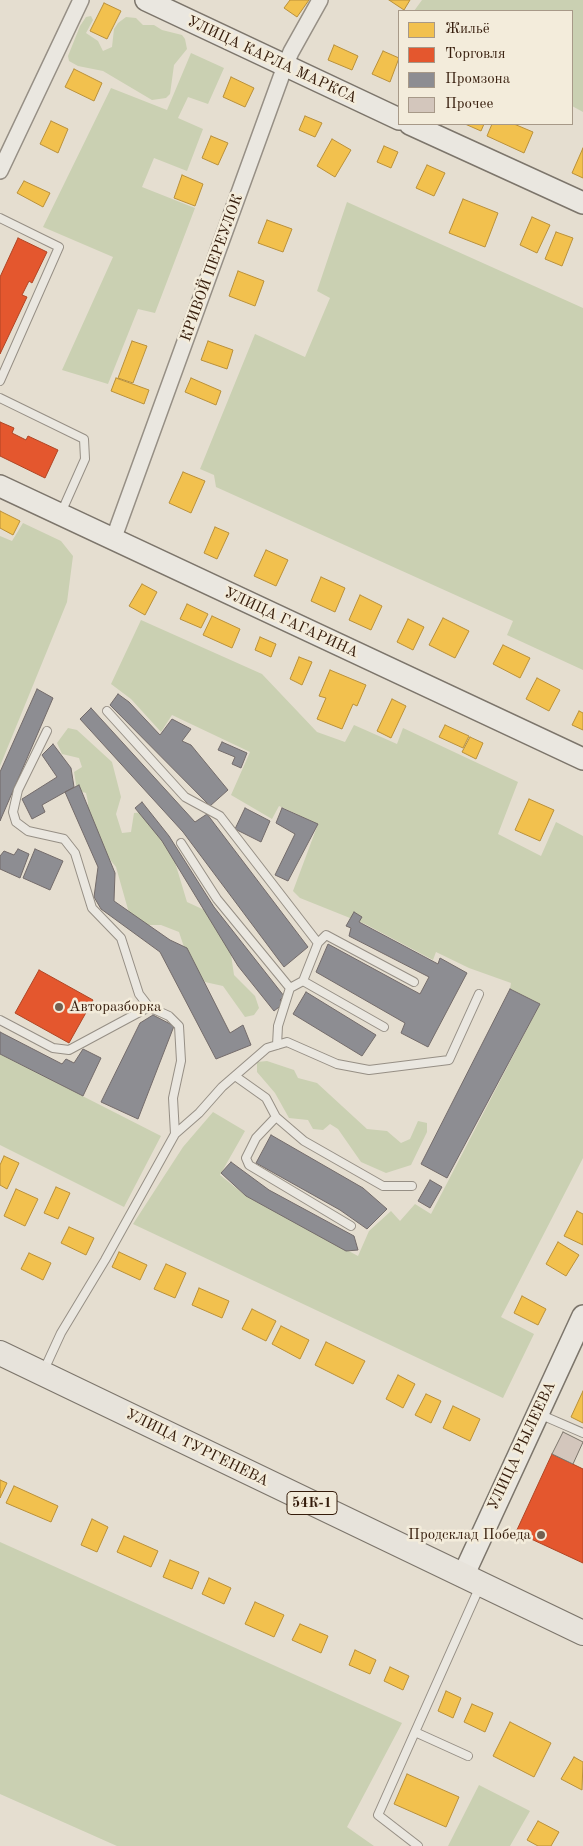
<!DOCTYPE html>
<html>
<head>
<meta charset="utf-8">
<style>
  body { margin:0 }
  #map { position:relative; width:583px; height:1846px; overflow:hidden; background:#e5ded0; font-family:"Old Standard TT",serif }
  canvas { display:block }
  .legend { position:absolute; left:398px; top:10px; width:175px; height:115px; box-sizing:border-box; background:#f3ecdb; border:1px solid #a79988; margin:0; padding:6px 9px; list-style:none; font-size:15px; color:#351c0b }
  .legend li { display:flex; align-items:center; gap:10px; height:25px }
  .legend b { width:25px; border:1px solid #a79988 }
</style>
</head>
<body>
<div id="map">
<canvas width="583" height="1846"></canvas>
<ul class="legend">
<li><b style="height:14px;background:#f2c14e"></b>Жильё</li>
<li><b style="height:14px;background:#e4572e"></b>Торговля</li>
<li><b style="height:14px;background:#8d8d92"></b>Промзона</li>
<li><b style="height:14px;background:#d3c6bc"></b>Прочее</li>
</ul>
</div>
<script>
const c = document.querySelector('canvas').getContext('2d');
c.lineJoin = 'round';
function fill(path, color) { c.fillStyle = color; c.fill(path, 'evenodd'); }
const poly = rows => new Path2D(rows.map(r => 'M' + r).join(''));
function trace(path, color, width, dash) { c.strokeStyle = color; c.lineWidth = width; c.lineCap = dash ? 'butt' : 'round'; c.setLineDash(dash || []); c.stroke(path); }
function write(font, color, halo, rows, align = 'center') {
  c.font = font + ' "Old Standard TT",serif'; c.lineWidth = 5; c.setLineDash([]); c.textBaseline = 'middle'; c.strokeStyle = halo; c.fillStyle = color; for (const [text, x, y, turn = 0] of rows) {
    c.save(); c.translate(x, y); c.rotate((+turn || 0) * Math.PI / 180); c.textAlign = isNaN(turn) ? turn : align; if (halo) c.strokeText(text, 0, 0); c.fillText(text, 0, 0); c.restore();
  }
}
const green = poly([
  [422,0,583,0,583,112,572,106,572,11,414,11],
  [91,16,93,20,86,33,98,41,103,51,112,47,114,29,118,23,126,17,136,18,143,25,154,25,162,30,182,35,185,39,187,49,174,65,170,94,166,98,152,100,103,71,78,66,69,61,68,56,80,26,86,17],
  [191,53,224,68,208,104,188,97,178,118,203,129,187,171,154,158,142,187,195,208,155,313,138,309,108,384,62,370,113,257,43,227,111,88,167,110],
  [347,202,583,308,583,670,507,635,513,621,216,487,214,475,200,469,255,334,305,357,330,298,317,291],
  [23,523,61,541,73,556,67,602,0,766,0,536,12,541],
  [141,620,262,674,317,732,345,742,354,725,397,744,403,728,518,782,498,834,541,856,556,822,583,836,583,1158,501,1317,534,1334,503,1398,133,1224,183,1147,213,1112,245,1131,220,1175,246,1196,358,1256,369,1231,391,1211,400,1221,415,1204,431,1214,540,1004,510,989,511,983,469,968,436,952,433,960,365,924,300,898,293,891,318,824,279,806,272,819,231,795,250,752,172,715,161,732,131,699,111,684],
  [68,728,77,730,112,762,121,797,116,814,122,833,131,832,134,813,144,812,168,839,187,902,213,914,230,948,234,975,255,996,259,1008,254,1015,245,1017,223,986,205,982,191,968,179,932,161,925,142,925,129,913,116,867,87,831,88,802,86,793,77,790,74,772,82,767,79,758,62,754,57,743],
  [0,1054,161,1136,124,1207,0,1145],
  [267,1061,294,1070,298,1078,317,1083,367,1129,387,1131,401,1143,410,1139,418,1121,427,1123,427,1132,411,1165,386,1173,361,1162,338,1129,330,1124,323,1130,313,1129,308,1120,289,1118,275,1093,257,1072,257,1062],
  [0,1542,402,1723,347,1827,374,1846,117,1846,0,1794],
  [479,1785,530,1811,510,1846,448,1846]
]);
const homes = poly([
  [290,0,309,0,297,17,284,8,290,0],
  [389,0,410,0,404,10,389,0],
  [104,3,121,11,107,39,90,31,104,3],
  [334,45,358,56,352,70,328,60,334,45],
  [383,51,399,58,390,82,372,74,383,51],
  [74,69,102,83,94,101,65,87,74,69],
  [231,77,254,88,245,107,223,97,231,77],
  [305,116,322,123,315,137,299,130,305,116],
  [51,121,68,129,58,153,40,144,51,121],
  [465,124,484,124,481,131,465,124],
  [492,124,514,124,533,132,524,153,487,136,492,124],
  [211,136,228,143,218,165,202,158,211,136],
  [332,139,351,150,335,177,317,166,332,139],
  [384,146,398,152,391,168,377,162,384,146],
  [583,148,583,178,572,173,583,148],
  [427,165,445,173,434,196,416,188,427,165],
  [182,175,203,184,195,206,174,198,182,175],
  [24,181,50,193,43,207,17,193,24,181],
  [463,199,498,213,485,247,449,233,463,199],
  [532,217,550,225,537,253,520,245,532,217],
  [267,220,292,229,283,252,258,243,267,220],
  [556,232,573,238,562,266,545,259,556,232],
  [238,271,264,281,255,306,229,296,238,271],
  [132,341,147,346,133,383,118,378,132,341],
  [208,341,233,350,227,369,201,360,208,341],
  [116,378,149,390,144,404,111,391,116,378],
  [191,378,221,391,216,405,185,392,191,378],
  [183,472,205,481,191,513,169,503,183,472],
  [0,511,20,521,13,535,0,528,0,511],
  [215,527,229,533,217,559,204,553,215,527],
  [266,550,288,560,276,586,254,576,266,550],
  [321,577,345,588,335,612,311,601,321,577],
  [142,584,157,592,145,615,129,606,142,584],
  [360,595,382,606,371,630,349,620,360,595],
  [187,604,208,614,201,628,180,619,187,604],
  [212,616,240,629,232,648,203,635,212,616],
  [443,618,469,631,455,658,429,645,443,618],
  [408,619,424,627,413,650,397,642,408,619],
  [260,637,276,644,271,657,255,650,260,637],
  [503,645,530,658,520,678,493,664,503,645],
  [299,657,312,662,302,685,290,679,299,657],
  [330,670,366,685,357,706,353,704,342,729,317,719,326,698,319,696,330,670],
  [537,678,560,690,549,711,526,699,537,678],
  [392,699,406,706,391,738,377,731,392,699],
  [579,711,583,713,583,730,572,725,579,711],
  [445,725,469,736,463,748,439,737,445,725],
  [470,737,483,743,476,759,462,752,470,737],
  [529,799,554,810,540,841,515,830,529,799],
  [4,1156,19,1163,7,1189,0,1185,0,1165,4,1156],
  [56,1187,70,1193,58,1219,44,1213,56,1187],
  [16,1189,38,1199,25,1226,4,1216,16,1189],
  [577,1211,583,1214,583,1245,564,1236,577,1211],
  [69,1227,94,1238,86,1255,61,1243,69,1227],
  [558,1242,579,1255,566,1276,546,1264,558,1242],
  [119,1252,147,1265,140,1280,112,1267,119,1252],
  [29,1253,51,1263,43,1280,21,1269,29,1253],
  [166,1264,186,1273,175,1298,154,1289,166,1264],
  [199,1288,229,1301,222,1318,192,1305,199,1288],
  [522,1296,546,1309,538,1325,514,1313,522,1296],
  [252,1309,276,1321,266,1341,242,1329,252,1309],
  [281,1326,309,1340,300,1359,272,1344,281,1326],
  [326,1342,365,1361,353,1384,315,1365,326,1342],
  [398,1375,415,1384,403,1408,386,1399,398,1375],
  [583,1391,583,1423,571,1417,583,1391],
  [426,1394,441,1401,431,1423,415,1415,426,1394],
  [453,1406,480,1419,470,1441,443,1428,453,1406],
  [0,1480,7,1483,0,1498,0,1480],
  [14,1486,58,1506,51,1522,6,1503,14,1486],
  [92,1519,108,1527,97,1552,81,1545,92,1519],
  [124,1536,158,1551,151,1567,117,1552,124,1536],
  [170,1560,199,1572,192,1589,163,1577,170,1560],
  [209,1578,231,1588,224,1604,202,1594,209,1578],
  [255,1602,284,1615,274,1637,245,1624,255,1602],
  [300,1624,328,1636,321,1653,292,1640,300,1624],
  [355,1650,376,1660,370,1674,349,1665,355,1650],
  [390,1667,409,1676,403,1690,384,1681,390,1667],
  [446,1691,461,1698,453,1718,438,1711,446,1691],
  [472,1704,493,1713,485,1732,464,1722,472,1704],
  [510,1722,551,1743,534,1777,493,1756,510,1722],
  [574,1757,583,1762,582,1790,561,1779,574,1757],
  [407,1774,459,1797,446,1827,394,1804,407,1774],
  [538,1821,559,1832,551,1846,538,1846,527,1840,538,1821]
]);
const shops = poly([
  [18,238,47,252,32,283,29,281,22,295,27,297,0,354,0,277,18,238],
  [0,422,14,428,12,433,26,440,28,436,58,450,45,478,0,456,0,422],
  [39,970,93,1000,69,1043,15,1013,39,970],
  [552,1454,583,1469,583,1563,516,1532,552,1454]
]);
const industry = poly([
  [37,689,53,698,0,821,0,772,37,689],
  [118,694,129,702,160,735,172,719,191,729,182,741,191,745,228,790,210,806,110,705,118,694],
  [91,708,195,822,207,814,308,947,284,967,183,832,80,719,91,708],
  [222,742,247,753,241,768,232,764,235,757,218,750,222,742],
  [53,744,71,768,74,787,42,805,45,812,32,819,22,799,57,777,42,755,53,744],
  [79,785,115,873,114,901,170,940,187,948,230,1033,243,1025,251,1045,216,1059,160,952,101,909,94,897,98,867,65,792,79,785],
  [142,802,169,836,214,907,284,996,280,1000,283,1004,274,1011,238,966,162,841,135,808,142,802],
  [245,808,270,821,261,842,235,829,245,808],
  [282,808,318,824,288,881,275,875,295,834,276,823,282,808],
  [18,849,29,854,20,878,0,869,0,856,4,851,14,855,18,849],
  [35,849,63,861,50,890,23,878,35,849],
  [354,912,362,917,359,922,438,964,440,958,467,973,428,1047,401,1033,405,1023,316,972,328,944,420,994,429,977,349,936,351,928,346,926,354,912],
  [510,989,540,1004,447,1178,421,1164,510,989],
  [306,992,376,1035,362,1056,293,1014,306,992],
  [153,1015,174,1026,138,1119,101,1102,140,1023,153,1015],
  [0,1032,62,1064,66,1059,74,1063,83,1049,101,1058,83,1096,0,1054,0,1032],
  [271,1135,363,1188,387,1209,367,1229,340,1210,256,1163,271,1135],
  [231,1162,269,1190,354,1236,358,1250,346,1251,246,1196,221,1173,231,1162],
  [430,1180,442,1187,430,1208,418,1201,430,1180]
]);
const building = poly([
  [563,1432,583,1442,573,1464,552,1454,563,1432]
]);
const lane = poly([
  [0,218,59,247,0,381],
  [0,398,84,439,85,459,61,513],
  [107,711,185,797,220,816,318,943,303,981],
  [181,843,217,899,290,988,278,1026,277,1045],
  [318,943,326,935,414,982],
  [290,988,303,981,384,1027],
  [0,1020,53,1048,69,1050,149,1007],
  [235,1076,266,1098,276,1117,304,1141,383,1186,412,1186],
  [276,1117,256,1138,246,1158,249,1165,351,1226],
  [175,1134,199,1113,222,1087,267,1048,287,1042,337,1064,369,1070,449,1060,479,994],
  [44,1370,61,1333,105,1260,175,1134,173,1098,181,1061,179,1026,169,1016,149,1007,139,994,121,938,92,908,75,853,64,839,28,831,16,822,13,812,18,790,47,731],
  [539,1414,583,1433],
  [415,1732,468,1756],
  [418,1846,378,1815,480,1586]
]);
const street = poly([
  [0,171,81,0],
  [113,540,285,66,291,52,320,0]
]);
const secondary = poly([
  [146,0,399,119],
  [410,124,583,203],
  [0,486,583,759],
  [463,1576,583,1316]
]);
const primary = poly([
  [0,1353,583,1633]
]);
const markers = [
  [59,1007,5,"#736050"],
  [541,1535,5,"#736050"]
];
const shields = [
  [312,1503,50]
];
const shieldNames = [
  ["54К-1",312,1503]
];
const streetNames = [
  ["УЛИЦА КАРЛА МАРКСА",272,60,25],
  ["КРИВОЙ ПЕРЕУЛОК",212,268,-70],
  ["УЛИЦА ГАГАРИНА",291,623,25],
  ["УЛИЦА РЫЛЕЕВА",522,1446,-65],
  ["УЛИЦА ТУРГЕНЕВА",197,1448,26]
];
const poiNames = [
  ["Авторазборка",69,1007],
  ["Продсклад Победа",531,1535,"right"]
];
fill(green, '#cad0b2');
fill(homes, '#f2c14e');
trace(homes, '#b9903a', 1);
fill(shops, '#e4572e');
trace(shops, '#b04524', 1);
fill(industry, '#8d8d92');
trace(industry, '#736b6a', 1);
fill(building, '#d3c6bc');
trace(building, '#7c756b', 1);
trace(lane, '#968f85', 10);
trace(street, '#968f85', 18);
trace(secondary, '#7c756b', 24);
trace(primary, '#7c756b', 26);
trace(lane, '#eae7e0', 8);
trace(street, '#eae7e0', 15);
trace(secondary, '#eae7e0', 21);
trace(primary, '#e7e3db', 24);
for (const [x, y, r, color] of markers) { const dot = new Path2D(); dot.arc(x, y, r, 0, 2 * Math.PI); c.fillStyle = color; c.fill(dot); trace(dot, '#f3ecdb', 2); }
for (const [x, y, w] of shields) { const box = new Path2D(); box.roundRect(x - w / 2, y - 11.5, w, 23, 4); c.fillStyle = '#f3ecdb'; c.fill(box); trace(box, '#351c0b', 1); }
write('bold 14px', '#351c0b', null, shieldNames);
write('15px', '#351c0b', '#f3ecdb', streetNames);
write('15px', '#351c0b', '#f3ecdb', poiNames, 'left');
</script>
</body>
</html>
